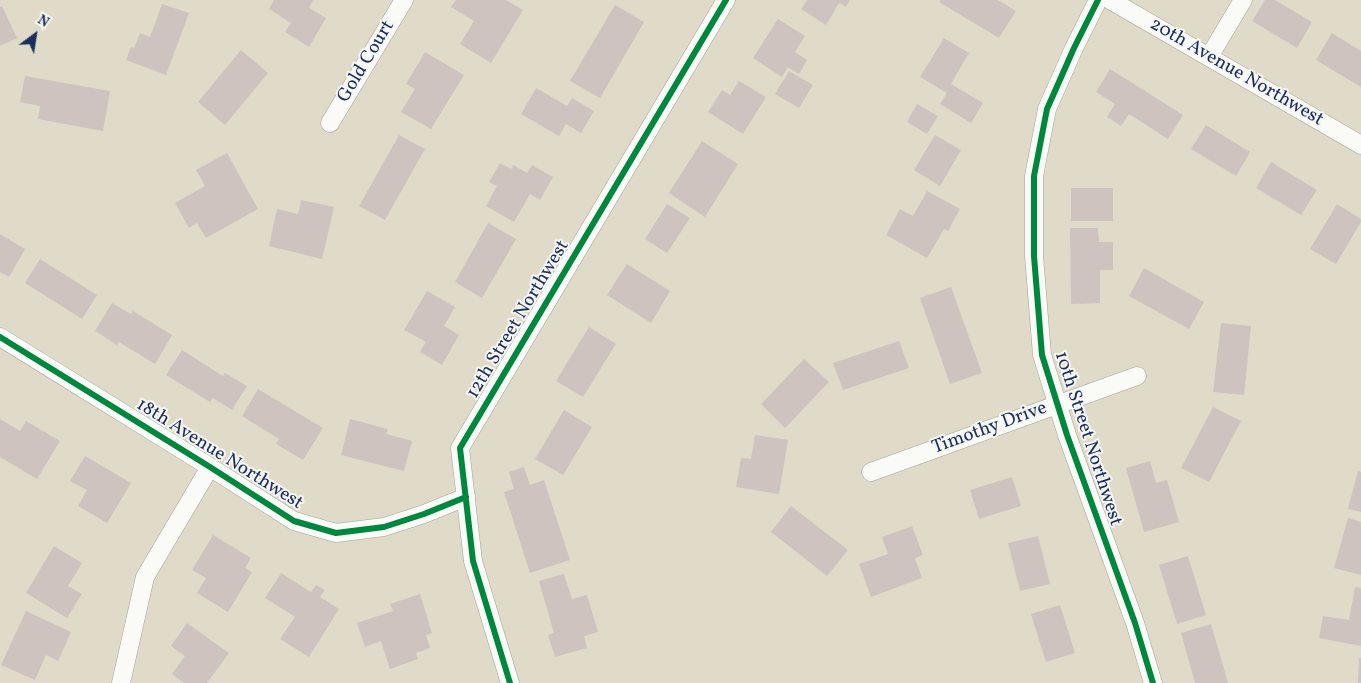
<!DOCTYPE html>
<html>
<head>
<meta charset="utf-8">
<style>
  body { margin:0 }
  #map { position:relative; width:1361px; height:683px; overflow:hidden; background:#e0dbc8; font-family:Vollkorn,serif }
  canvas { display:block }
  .north { position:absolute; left:10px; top:10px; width:50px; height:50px; -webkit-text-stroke:4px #f6f6f2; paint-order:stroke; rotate:31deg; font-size:14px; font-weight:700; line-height:20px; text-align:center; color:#1b2f5e }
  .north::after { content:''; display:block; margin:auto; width:18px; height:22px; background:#1b2f5e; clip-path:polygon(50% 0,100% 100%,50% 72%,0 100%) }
</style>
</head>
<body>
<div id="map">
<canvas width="1361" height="683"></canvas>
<div class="north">N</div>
</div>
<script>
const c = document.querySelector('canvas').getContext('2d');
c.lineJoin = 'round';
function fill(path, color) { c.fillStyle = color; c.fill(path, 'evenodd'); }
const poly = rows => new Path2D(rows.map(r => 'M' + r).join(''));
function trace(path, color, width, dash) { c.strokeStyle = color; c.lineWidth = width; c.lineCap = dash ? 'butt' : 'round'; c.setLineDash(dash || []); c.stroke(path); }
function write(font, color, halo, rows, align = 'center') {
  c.font = font + ' Vollkorn,serif'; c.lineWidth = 4; c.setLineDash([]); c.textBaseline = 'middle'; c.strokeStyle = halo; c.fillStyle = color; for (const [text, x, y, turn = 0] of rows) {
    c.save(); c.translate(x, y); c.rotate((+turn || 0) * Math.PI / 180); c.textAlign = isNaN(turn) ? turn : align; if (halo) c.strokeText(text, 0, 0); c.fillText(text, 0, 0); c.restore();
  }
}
const building = poly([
  [274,0,313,0,309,8,326,18,309,47,285,32,291,23,269,9],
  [456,0,506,0,523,10,491,63,460,44,474,21,451,7],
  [807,0,850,0,846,7,839,3,826,25,801,9],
  [941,0,998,0,1016,11,999,38,939,2],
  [1265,0,1275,0,1312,22,1297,48,1252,21],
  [162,4,189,13,166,75,126,60,131,47,134,48,140,33,150,37],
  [615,5,644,22,600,98,570,81],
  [2,6,17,38,0,46,0,7],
  [778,19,805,36,795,52,807,60,799,74,788,67,782,77,753,58],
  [1332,33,1361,51,1361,87,1316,60],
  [944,38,969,53,951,84,983,103,971,123,940,104,947,93,920,77],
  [241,50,268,73,225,125,198,102],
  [425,52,464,75,431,129,401,112,415,89,406,84],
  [1110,69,1183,115,1168,139,1129,114,1121,126,1107,117,1115,104,1096,92],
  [789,71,813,85,799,108,775,94],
  [25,76,110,91,103,131,38,119,40,106,20,102],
  [739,81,766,97,743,134,708,112,722,90,730,95],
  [536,88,567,106,572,98,594,111,581,133,566,124,559,136,521,114],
  [917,104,938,116,927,134,907,122],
  [1206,125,1250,152,1236,176,1191,149],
  [399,135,425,149,385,220,359,206],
  [935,135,961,150,940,186,914,170],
  [702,141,738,164,705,217,669,193],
  [227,153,258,209,206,238,197,223,189,228,175,203,205,186,196,170],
  [1271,162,1317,190,1301,215,1256,188],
  [500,163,511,169,513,165,527,173,532,165,553,177,540,200,530,194,514,222,486,206,497,186,489,182],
  [1071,188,1113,188,1113,221,1071,221],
  [927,191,960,209,948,231,944,229,927,258,886,235,900,209,913,216],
  [301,200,334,207,322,259,269,246,277,209,298,214],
  [667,204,690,218,667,253,645,239],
  [1337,204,1361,219,1361,222,1336,264,1310,249],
  [488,223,516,239,482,298,455,282],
  [1070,228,1098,228,1099,242,1113,242,1113,270,1100,270,1100,303,1071,304],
  [0,234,25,249,9,277,0,272],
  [40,259,97,295,82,319,25,283],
  [627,264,670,291,651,323,607,295],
  [1144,268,1204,302,1189,329,1129,296],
  [951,287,982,373,950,384,920,298],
  [427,291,455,307,444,326,459,335,442,365,420,352,426,342,404,330],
  [112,303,131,314,133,311,172,335,155,364,119,342,117,345,95,331],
  [1221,323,1251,326,1244,395,1213,392],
  [589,327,616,344,583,397,556,381],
  [899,341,909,368,843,390,833,363],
  [182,350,223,376,225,373,247,386,232,410,213,398,210,402,166,375],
  [804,359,829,382,785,428,761,404],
  [258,389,323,428,303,460,276,444,279,439,242,416],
  [1213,407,1241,421,1209,482,1181,468],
  [564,410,592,427,563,475,535,459],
  [0,419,20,431,26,421,60,441,37,479,0,457],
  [350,419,388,429,386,434,412,441,404,471,341,455],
  [755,435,788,440,779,494,736,487,741,458,751,459],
  [85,456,131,483,107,523,78,506,87,490,70,481],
  [1150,461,1156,483,1167,480,1179,522,1144,532,1126,468],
  [524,467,530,485,544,480,570,560,530,573,504,492,514,489,509,472],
  [1358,471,1361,472,1361,512,1348,509],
  [1012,477,1021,506,979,519,970,490],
  [791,506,848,550,827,576,771,532],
  [1348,518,1361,522,1361,575,1334,568],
  [912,526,923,555,915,558,922,578,871,597,859,564,888,554,882,537],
  [213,535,251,558,245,568,252,572,228,612,197,593,206,578,192,570],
  [1038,536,1050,584,1020,591,1008,543],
  [54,546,82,563,68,586,82,594,67,618,26,593],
  [1188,556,1206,615,1177,624,1159,565],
  [281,573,311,592,316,585,325,590,320,597,339,609,309,657,280,639,295,617,265,598],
  [564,574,572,599,587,595,598,632,584,636,587,648,555,657,548,635,554,633,539,581],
  [1355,587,1361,588,1361,646,1319,638,1323,616,1349,620],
  [420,594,432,633,426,635,430,648,416,653,418,659,390,669,381,641,365,647,357,623,393,611,390,604],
  [1060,605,1075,653,1046,662,1031,614],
  [26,611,71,632,58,661,46,655,35,680,1,665],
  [187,623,229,653,207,683,184,683,172,674,185,656,171,646],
  [1211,624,1228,683,1195,683,1181,633],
  [1359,658,1361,658,1361,683,1358,683]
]);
const minor = poly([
  [1098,0,1074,48,1047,109,1034,176,1034,256,1042,355,1067,435,1135,623,1153,683],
  [1110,0,1361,145],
  [1209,57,1243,0],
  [330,123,404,0],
  [0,337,210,467,294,521,336,533,384,527,424,514,466,497],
  [871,472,1137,376],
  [121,683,145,577,210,467],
  [510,683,473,561,460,448,726,0]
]);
const cycleway = poly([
  [1098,0,1074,48,1047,109,1034,176,1034,256,1042,355,1067,435,1135,623,1153,683],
  [0,337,210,467,294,521,336,533,384,527,424,514,466,497],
  [510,683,473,561,460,448,726,0]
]);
const streetNames = [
  ["Gold Court",367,62,-59],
  ["20th Avenue Northwest",1236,73,30],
  ["12th Street Northwest",519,320,-59],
  ["Timothy Drive",990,429,-20],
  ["10th Street Northwest",1087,439,72],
  ["18th Avenue Northwest",219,455,32]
];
fill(building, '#cec3bf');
trace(minor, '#a1a09b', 19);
trace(minor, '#fafaf7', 18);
trace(cycleway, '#00873e', 6);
write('19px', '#1b2f5e', '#f6f6f2', streetNames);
</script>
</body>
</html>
